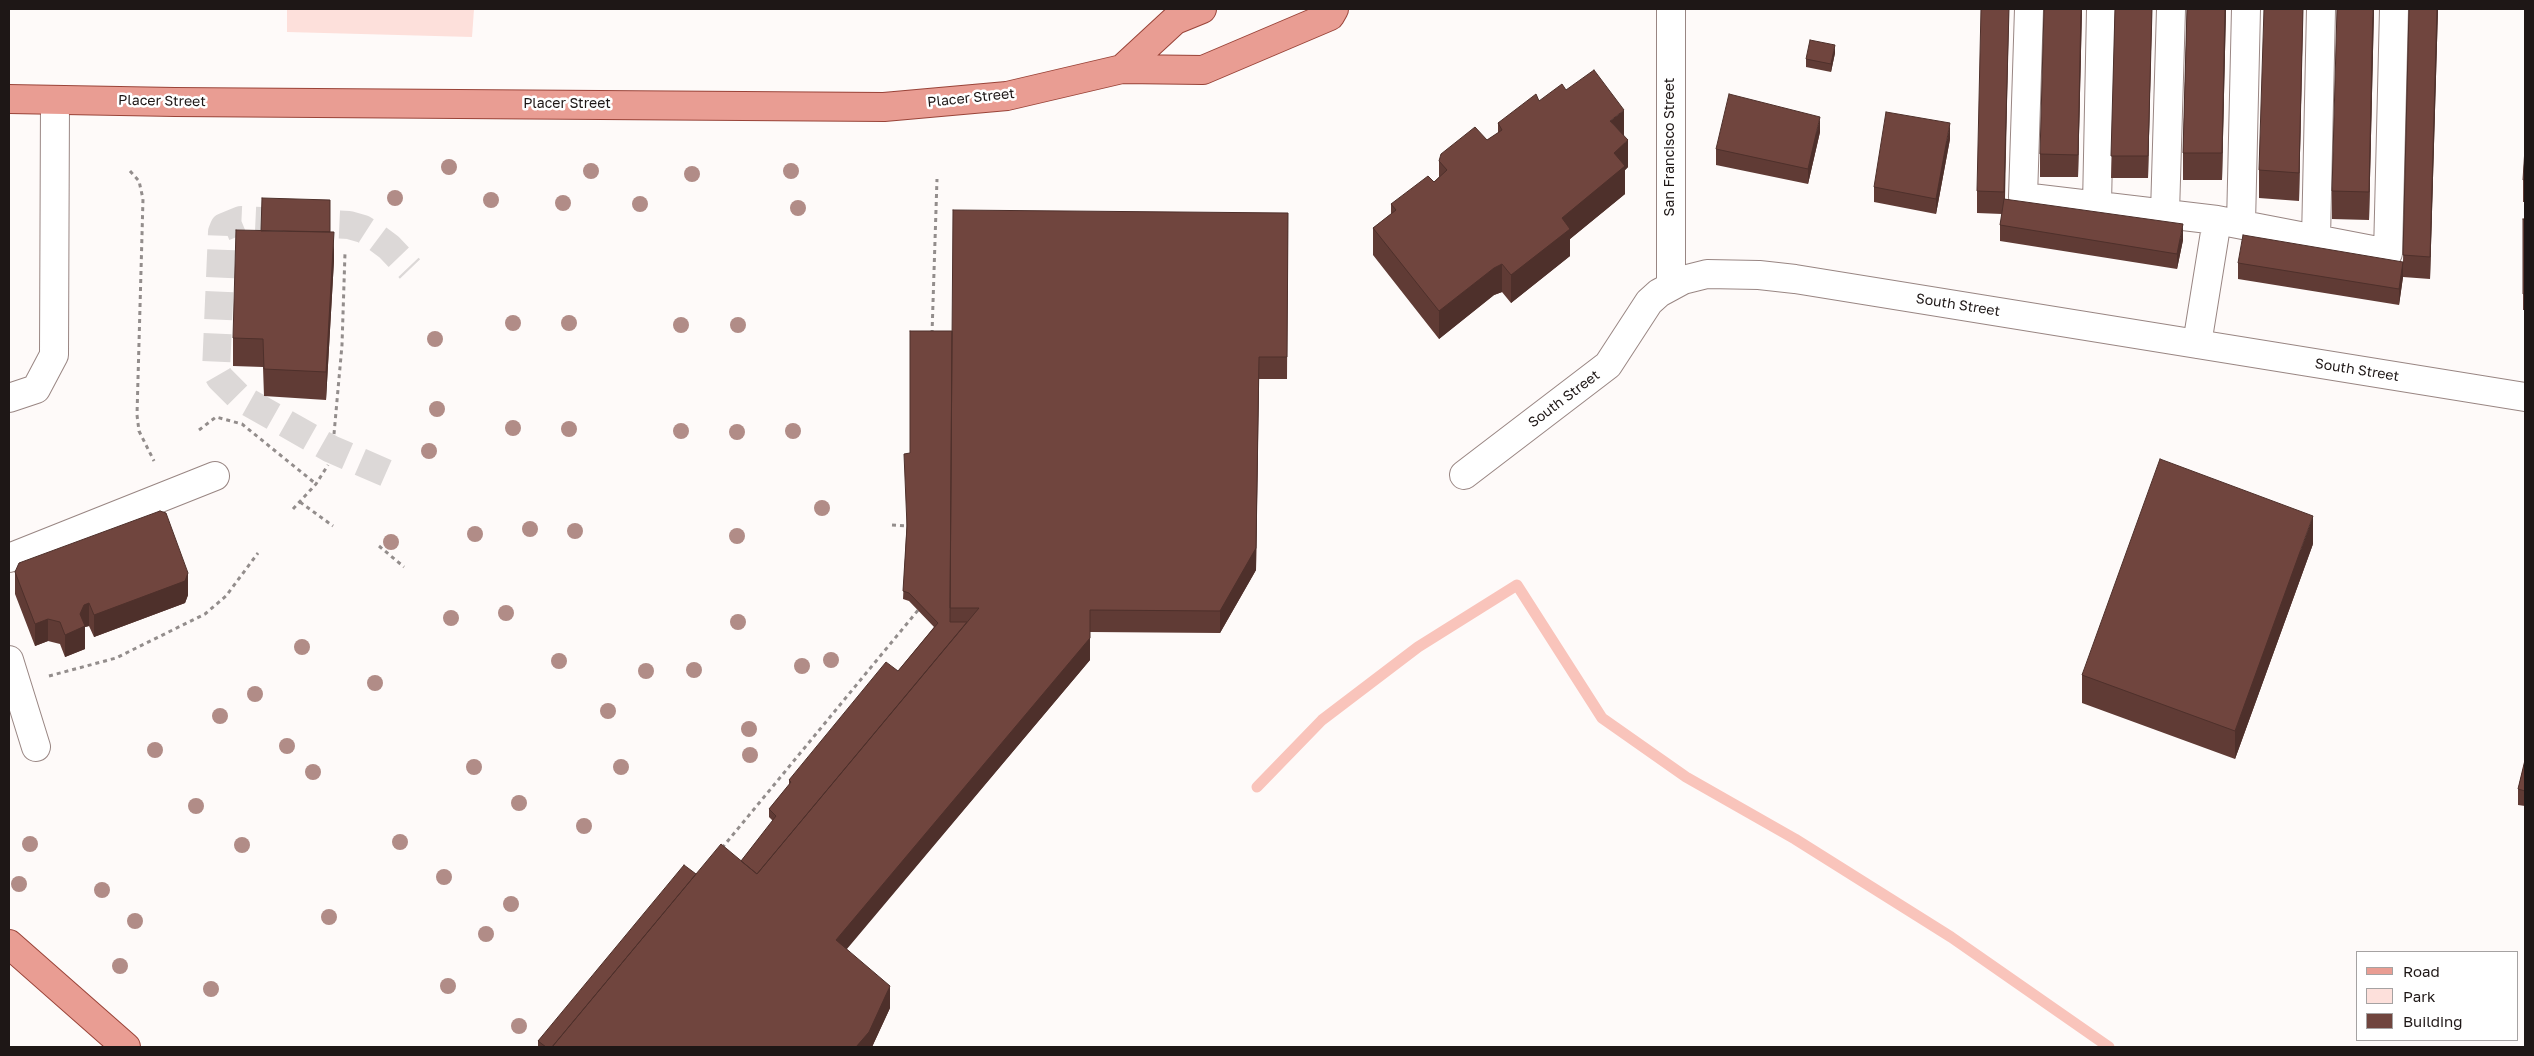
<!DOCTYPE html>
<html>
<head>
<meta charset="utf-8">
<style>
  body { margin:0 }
  #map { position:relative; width:2534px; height:1056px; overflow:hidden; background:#fefaf9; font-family:"Golos Text",sans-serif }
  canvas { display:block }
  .frame { position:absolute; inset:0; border:10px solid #1e1716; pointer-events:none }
  .legend { position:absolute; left:2356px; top:951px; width:162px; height:90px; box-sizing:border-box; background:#fff; border:1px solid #a5a2a2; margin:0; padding:6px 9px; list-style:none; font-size:15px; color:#1e1716 }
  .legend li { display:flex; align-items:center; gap:10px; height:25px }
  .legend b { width:25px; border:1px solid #a5a2a2 }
</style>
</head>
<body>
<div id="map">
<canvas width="2534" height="1056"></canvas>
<div class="frame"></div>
<ul class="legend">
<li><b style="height:6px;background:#e99d93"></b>Road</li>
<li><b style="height:14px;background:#fde0db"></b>Park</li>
<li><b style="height:14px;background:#70453e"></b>Building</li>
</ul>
</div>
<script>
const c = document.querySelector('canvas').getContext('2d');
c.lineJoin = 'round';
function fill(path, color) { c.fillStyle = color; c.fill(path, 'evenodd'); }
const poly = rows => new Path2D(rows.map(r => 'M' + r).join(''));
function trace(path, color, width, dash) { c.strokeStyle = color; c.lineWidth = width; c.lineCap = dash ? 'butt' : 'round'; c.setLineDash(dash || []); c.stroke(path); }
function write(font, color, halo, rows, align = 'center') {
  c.font = font + ' "Golos Text",sans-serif'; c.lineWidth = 5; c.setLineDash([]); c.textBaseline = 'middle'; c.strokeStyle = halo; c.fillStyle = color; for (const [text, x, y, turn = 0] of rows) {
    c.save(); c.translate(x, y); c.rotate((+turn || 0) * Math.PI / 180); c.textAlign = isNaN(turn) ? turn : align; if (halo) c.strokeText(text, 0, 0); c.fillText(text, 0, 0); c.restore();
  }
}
const green = poly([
  [287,9,474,9,472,37,287,32]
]);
const stream = poly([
  [1257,787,1322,720,1418,647,1517,585,1602,718,1686,777,1795,839,1951,937,2109,1047]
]);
const minorTunnel = poly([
  [386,473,331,449,239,397,220,378,216,371,222,232,224,227,241,220,349,225,363,229,377,238,389,247,410,269]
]);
const path = poly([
  [130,171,139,181,143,199,137,415,139,431,154,461],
  [932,334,937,179],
  [199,430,216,417,242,424,316,484],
  [334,434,342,345,345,253],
  [300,502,333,526],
  [293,509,316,484,328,465],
  [892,525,906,526],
  [379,546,404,567],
  [49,676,116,658,205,614,226,596,258,553],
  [722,848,919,609]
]);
const minor = poly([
  [2029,9,2023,197,2217,220,2388,253,2394,9],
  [2097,205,2101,9],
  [2165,213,2171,9],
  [2241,224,2246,9],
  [2316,239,2321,9],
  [1671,285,1671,9],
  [2197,344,2217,220],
  [9,398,36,389,54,355,55,100],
  [1464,475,1608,365,1649,302,1659,293,1683,280,1707,274,1759,275,1795,279,2525,397],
  [9,558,215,476],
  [9,660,36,747]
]);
const major = poly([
  [1122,69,1175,20,1202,9],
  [9,99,175,102,884,107,1007,96,1122,69,1203,70,1330,16,1334,9],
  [9,944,126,1047]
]);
const trees = [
  [449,167],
  [591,171],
  [791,171],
  [692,174],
  [395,198],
  [491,200],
  [563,203],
  [640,204],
  [798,208],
  [513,323],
  [569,323],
  [681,325],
  [738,325],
  [435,339],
  [437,409],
  [513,428],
  [569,429],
  [681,431],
  [793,431],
  [737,432],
  [429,451],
  [822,508],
  [530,529],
  [575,531],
  [475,534],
  [737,536],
  [391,542],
  [506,613],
  [451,618],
  [738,622],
  [302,647],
  [831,660],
  [559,661],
  [802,666],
  [694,670],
  [646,671],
  [375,683],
  [255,694],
  [608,711],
  [220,716],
  [749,729],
  [287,746],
  [155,750],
  [750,755],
  [474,767],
  [621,767],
  [313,772],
  [519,803],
  [196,806],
  [584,826],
  [400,842],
  [30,844],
  [242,845],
  [444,877],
  [19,884],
  [102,890],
  [511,904],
  [329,917],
  [135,921],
  [486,934],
  [120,966],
  [448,986],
  [211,989],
  [519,1026]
];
const wall = poly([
  [2009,9,2005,199,2183,240,2177,269,2000,241,2000,225,2002,214,1977,213,1977,191],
  [2082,9,2078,177,2040,177,2040,154],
  [2115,9,2152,9,2148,178,2111,178],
  [2187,9,2226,9,2222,180,2183,180,2183,153],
  [2303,9,2299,201,2259,198,2259,170],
  [2374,9,2369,220,2332,219,2332,191],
  [2409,9,2438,9,2430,279,2403,277,2399,305,2238,279,2238,263,2403,262],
  [1835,53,1831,72,1806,67,1806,59],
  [1566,90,1624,135,1628,167,1625,170,1625,194,1570,239,1570,256,1511,303,1502,292,1494,295,1439,339,1373,255,1373,228,1391,214,1391,204,1434,182,1439,177,1439,161,1487,140,1498,133,1498,123,1539,101],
  [1820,132,1808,184,1716,165,1716,149],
  [1950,139,1936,214,1874,202,1874,187],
  [2525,148,2525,202,2523,202,2523,180],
  [1288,213,1287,379,1259,379,1256,570,1220,633,1090,632,1090,660,846,949,890,1008,872,1047,538,1047,538,1041,696,874,741,861,773,821,769,817,769,809,789,785,789,780,898,671,934,627,909,601,903,599,910,453,952,331],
  [2523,219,2525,219,2525,310,2523,310],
  [330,232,334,260,326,400,264,396,263,367,233,366,233,338],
  [2313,544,2235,759,2082,703,2082,675],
  [15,572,188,595,185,603,94,637,89,626,85,627,85,649,65,657,60,644,48,641,35,646,15,594],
  [2525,760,2525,806,2518,805,2518,789]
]);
const shadedWall = poly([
  [2009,9,2004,214,2004,192],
  [2081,9,2082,9,2078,177,2078,155],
  [2152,9,2148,178,2148,156],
  [2225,9,2226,9,2222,180,2222,153],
  [2303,9,2299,201,2299,173],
  [2373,9,2374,9,2369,220,2369,192],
  [2437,9,2438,9,2430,279,2430,257],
  [1835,45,1835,53,1831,72,1831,64],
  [1624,110,1624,137,1610,121],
  [1820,117,1820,132,1808,184,1808,169],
  [1950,123,1950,139,1936,214,1936,199],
  [1628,140,1628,167,1625,170,1625,194,1570,239,1570,256,1511,303,1511,275,1562,218,1614,153],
  [2183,224,2183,240,2177,269,2177,254],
  [334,232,334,260,326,400,326,372],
  [2403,262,2403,277,2399,305,2399,289],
  [1502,264,1502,292,1494,295,1439,339,1439,311,1494,268],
  [1259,357,1256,570,1220,633,1220,611],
  [2313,516,2313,544,2235,759,2235,731],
  [188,573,188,595,185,603,94,637,94,615],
  [89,603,89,626,85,627,85,649,65,657,65,635,80,614,84,605],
  [48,619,48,641,35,646,35,624],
  [1090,638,1090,660,836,962,836,940],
  [890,986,890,1008,872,1047,856,1047]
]);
const building = poly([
  [1981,9,2009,9,2004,192,1977,191,1981,9],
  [2044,9,2081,9,2078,155,2040,154,2044,9],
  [2115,9,2152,9,2148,156,2111,156,2115,9],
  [2187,9,2225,9,2222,153,2183,153,2187,9],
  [2264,9,2303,9,2299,173,2259,170,2264,9],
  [2337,9,2373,9,2369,192,2332,191,2337,9],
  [2409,9,2437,9,2430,257,2403,255,2409,9],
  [1810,40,1835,45,1831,64,1806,59,1810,40],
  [1594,70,1624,110,1610,121,1628,140,1614,153,1625,166,1562,218,1570,229,1511,275,1502,264,1494,268,1439,311,1373,228,1396,210,1391,204,1428,176,1434,182,1447,170,1439,161,1441,154,1475,127,1487,140,1502,130,1498,123,1536,94,1539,101,1562,84,1566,90,1594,70],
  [1729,94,1820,117,1808,169,1716,149,1729,94],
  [1886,112,1950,123,1936,199,1874,187,1886,112],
  [2525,148,2525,180,2523,180,2525,148],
  [262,198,330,200,330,232,261,231,262,198],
  [2004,199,2183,224,2177,254,2000,225,2004,199],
  [953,210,1288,213,1287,357,1259,357,1256,548,1220,611,1090,610,1090,638,836,940,890,986,869,1032,856,1047,552,1047,721,844,757,874,979,608,950,608,953,210],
  [2523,219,2525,219,2525,294,2523,294,2523,219],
  [236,230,334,232,326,372,264,369,263,339,233,338,236,230],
  [2243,235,2403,262,2399,289,2238,263,2243,235],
  [910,331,952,331,950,622,967,622,757,874,741,861,776,816,769,809,791,782,789,780,886,662,898,671,938,623,909,593,903,591,907,526,904,454,910,453,910,331],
  [2160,459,2313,516,2235,731,2082,675,2160,459],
  [160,511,166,513,188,573,185,581,94,615,89,603,84,605,80,614,85,626,65,635,60,622,48,619,35,624,15,572,19,563,160,511],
  [2525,760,2525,791,2518,789,2525,760],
  [684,865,696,874,552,1047,546,1047,538,1041,684,865]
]);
const streetNames = [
  ["Placer Street",971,98,-6],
  ["Placer Street",162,101,1],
  ["Placer Street",567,104],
  ["San Francisco Street",1670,147,-90],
  ["South Street",1958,305,9],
  ["South Street",2357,370,9],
  ["South Street",1564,399,-37]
];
fill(green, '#fde0db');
trace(stream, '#f9c4bb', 11);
trace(minorTunnel, '#dcd8d7', 28, [28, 14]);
trace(minor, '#998683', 30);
trace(major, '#994338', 30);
trace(path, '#938d8c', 3, [4, 4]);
trace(minor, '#fff', 28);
trace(major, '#e99d93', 28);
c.fillStyle = '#b18c87';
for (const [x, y] of trees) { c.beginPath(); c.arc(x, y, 8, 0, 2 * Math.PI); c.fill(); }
fill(wall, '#603b35');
fill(shadedWall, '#4e302b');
fill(building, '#70453e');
trace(building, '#4e302b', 1);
write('14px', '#1e1716', '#fff', streetNames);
</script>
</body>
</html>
